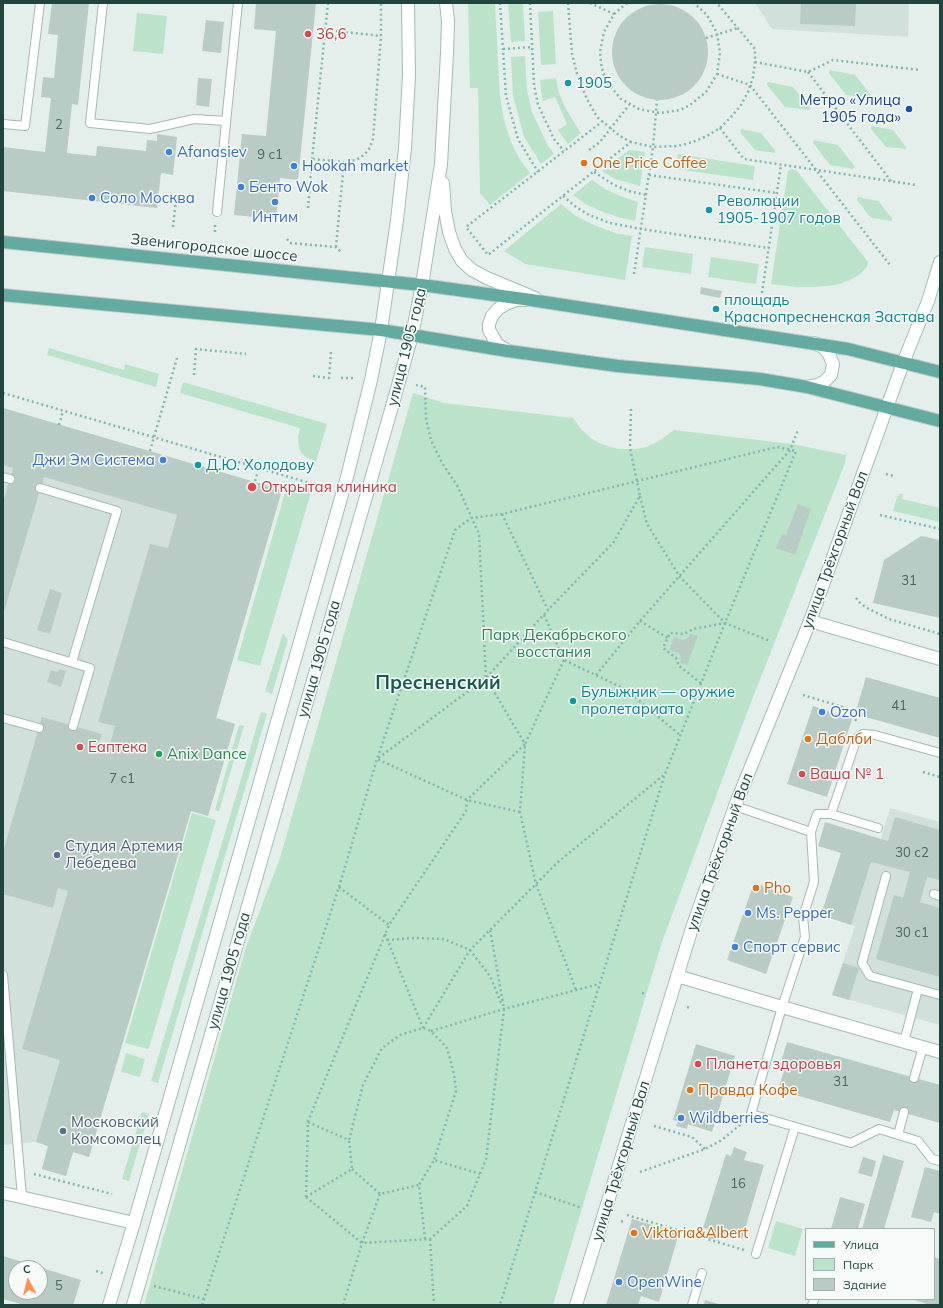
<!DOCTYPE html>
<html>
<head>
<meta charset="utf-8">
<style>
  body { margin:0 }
  #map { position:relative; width:943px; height:1308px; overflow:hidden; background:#e4efec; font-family:Mulish,sans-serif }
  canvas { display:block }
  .frame { position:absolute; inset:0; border:4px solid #21443f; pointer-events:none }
  .legend { position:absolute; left:805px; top:1228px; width:130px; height:72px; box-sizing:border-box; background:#f6fbf9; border:1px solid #a1b2af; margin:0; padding:5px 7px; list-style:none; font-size:12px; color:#21443f }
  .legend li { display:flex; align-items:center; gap:8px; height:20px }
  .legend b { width:20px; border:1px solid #a1b2af }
  .north { position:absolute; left:8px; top:1260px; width:40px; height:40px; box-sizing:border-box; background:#f6fbf9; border:1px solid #a1b2af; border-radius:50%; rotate:353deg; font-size:11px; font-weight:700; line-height:16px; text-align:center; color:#21443f }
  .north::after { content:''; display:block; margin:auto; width:14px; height:18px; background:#ff9253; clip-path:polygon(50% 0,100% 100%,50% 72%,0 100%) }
</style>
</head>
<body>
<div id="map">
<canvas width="943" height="1308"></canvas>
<div class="frame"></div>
<ul class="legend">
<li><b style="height:5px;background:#63aaa1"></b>Улица</li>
<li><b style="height:11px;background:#bbe3ca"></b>Парк</li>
<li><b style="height:11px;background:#b9cbc5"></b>Здание</li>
</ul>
<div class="north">С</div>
</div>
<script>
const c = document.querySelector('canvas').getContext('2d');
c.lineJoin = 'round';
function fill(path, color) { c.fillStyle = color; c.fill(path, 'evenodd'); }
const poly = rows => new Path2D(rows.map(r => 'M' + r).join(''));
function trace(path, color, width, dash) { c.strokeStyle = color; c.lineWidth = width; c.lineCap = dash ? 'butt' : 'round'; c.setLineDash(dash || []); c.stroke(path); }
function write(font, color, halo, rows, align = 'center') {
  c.font = font + ' Mulish,sans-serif'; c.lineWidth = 3; c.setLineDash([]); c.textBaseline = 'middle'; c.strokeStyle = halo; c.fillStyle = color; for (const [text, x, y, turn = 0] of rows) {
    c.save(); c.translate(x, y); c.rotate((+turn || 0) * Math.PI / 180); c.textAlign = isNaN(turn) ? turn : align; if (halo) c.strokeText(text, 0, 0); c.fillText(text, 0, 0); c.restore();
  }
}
const built = poly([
  [755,3,909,3,908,37,772,29],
  [3,408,282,490,216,718,235,724,208,816,191,811,89,1157,73,1152,66,1176,42,1169,48,1146,36,1142,3,1145],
  [890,808,940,822,940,1025,832,995,855,926,821,915,841,853,881,865,888,841,881,839]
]);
const green = poly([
  [468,3,495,3,500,97,504,120,511,142,520,160,530,173,490,205,480,193,478,88,470,88],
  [508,3,523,3,525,41,511,42],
  [553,11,556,64,541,65,538,12],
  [137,13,167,16,163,54,133,51],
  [525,56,527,90,532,112,548,146,554,154,541,164,524,137,513,96,511,57],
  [830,70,855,75,871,95,871,98,846,95,829,73],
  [556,78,559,93,566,109,581,133,568,144,558,130,567,124,555,97,543,101,541,91,540,80],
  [768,82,793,87,810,107,809,110,785,107,767,85,767,84],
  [872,126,893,130,906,147,906,149,886,147,871,129],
  [741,129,761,133,775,150,775,153,755,150,740,132],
  [814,140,838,145,855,167,853,169,830,165,813,143],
  [629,150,645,152,640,186,615,179,602,171],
  [678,154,755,166,753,180,676,169],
  [792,169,797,171,868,262,867,267,859,275,850,280,836,285,815,287,796,287,771,284,788,171],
  [592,180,605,189,620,196,638,202,635,221,618,217,603,212,587,205,573,195],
  [858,197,878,201,892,218,892,221,871,218,857,200],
  [561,204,576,216,594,225,615,233,632,236,625,280,525,264,504,251],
  [645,247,693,254,691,274,642,267],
  [711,257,759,264,756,284,708,277],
  [49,348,124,370,125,364,159,374,156,387,47,355],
  [183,382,327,424,316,462,306,457,301,453,299,447,298,437,300,428,180,393],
  [413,393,444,403,573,418,581,429,592,439,604,445,618,449,635,449,646,447,659,441,674,430,792,444,846,455,845,463,748,710,662,942,553,1305,144,1305,246,947,280,858],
  [288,482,312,489,260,666,237,660],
  [900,494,903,494,902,499,940,508,940,522,893,511,897,497],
  [283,633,288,640,272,694,265,691],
  [261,712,267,714,158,1083,151,1081],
  [239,725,244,726,219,811,215,810],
  [192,813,216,820,149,1048,147,1049,125,1043],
  [126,1053,145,1059,140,1077,121,1072],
  [142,1112,149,1114,129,1181,122,1179],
  [776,1221,803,1229,795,1256,768,1248]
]);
const building = poly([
  [52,3,89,3,78,105,72,104,67,153,96,156,97,146,146,151,147,140,157,141,157,134,177,137,173,175,161,173,157,208,3,191,3,147,45,152,51,98,41,97,43,77,54,78,58,35,48,34],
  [256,3,316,3,298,180,280,178,276,219,234,215,242,134,266,136,276,31,254,29],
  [801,3,856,3,855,26,800,24],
  '612 52a48 48 0 1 1 96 0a48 48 0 1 1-96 0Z',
  [206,20,224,22,221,53,202,51],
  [198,78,212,79,209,107,196,105],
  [701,287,722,291,720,298,700,294],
  [769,296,790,300,789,306,768,303],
  [3,408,282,490,216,718,235,724,208,816,191,811,89,1157,73,1152,66,1176,42,1169,48,1146,36,1142,60,1060,22,1049,68,891,58,888,53,908,3,894,3,852,42,717,102,734,98,745,109,748,115,726,98,722,150,544,168,548,177,515,44,477,3,615,3,502,13,468,3,465],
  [798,504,811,509,795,555,776,548,782,534,786,535],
  [921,536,940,540,940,618,873,603,884,560],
  [50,589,62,593,50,634,37,630],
  [690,634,698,636,687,665,680,663,681,658,679,653,669,650,674,637,683,640,688,638],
  [59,669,66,671,61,687,47,682,51,670,58,672],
  [866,677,940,698,940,738,855,714],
  [813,706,852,719,827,797,787,784],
  [895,817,940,830,940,880,927,877,920,902,940,908,940,977,876,959,894,895,903,898,910,872,871,862,851,925,821,915,841,853,818,846,825,822,888,841],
  [754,883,793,897,766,974,727,960],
  [843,963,859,968,849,1000,832,995],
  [787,1042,940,1085,940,1123,894,1110,890,1122,778,1090,785,1067,780,1065],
  [696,1044,735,1056,712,1132,688,1124,687,1129,676,1126,678,1121,673,1120],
  [734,1147,747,1152,744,1160,764,1165,742,1239,722,1233,719,1241,706,1237,708,1229,703,1228,726,1154,731,1156],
  [883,1155,904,1161,884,1229,862,1229],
  [863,1157,876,1161,872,1177,858,1173],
  [925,1167,940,1171,940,1214,934,1212,931,1222,911,1217],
  [840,1197,865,1204,858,1229,831,1229],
  [632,1219,679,1233,659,1302,641,1296,638,1305,606,1305],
  [3,1256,81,1280,73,1305,24,1305,3,1299],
  [16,1268,40,1268,40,1292,16,1292],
  [934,1257,940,1259,940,1305,930,1305,911,1299,934,1299],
  [705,1300,722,1305,704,1305]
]);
const path = poly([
  [500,3,506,96,518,139,538,172],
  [530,3,534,85,538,105,554,139,564,151],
  [568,3,572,54,578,78,587,99,597,117,620,136,631,142],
  [590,3,614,14],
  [627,3,614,14,604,32,600,52,601,63,603,73,608,83,621,99,639,109,660,113,680,110,690,105,706,92,717,74,720,53,717,33,707,15,694,3],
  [326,30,381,36],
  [706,38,738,28],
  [503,49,532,47],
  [755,62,808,72,833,60,920,70],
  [808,72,891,181],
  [717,74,750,85,890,265],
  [603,121,466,227,488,255,631,142,653,147,678,146,693,142,707,136,720,128,731,117,741,105,748,92,753,77,755,62,755,49,717,3],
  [720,128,744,159,916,185],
  [589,150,600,142,629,105],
  [312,159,328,3],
  [594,172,614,185,629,191,646,195],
  [649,175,777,193],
  [563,196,576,207,589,215,610,223,641,229,769,248],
  [308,208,312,159,344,162,356,160,364,155,369,149,373,139,381,36,381,3],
  [173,227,176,200],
  [215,232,215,224],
  [287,239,290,243,336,247,341,252],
  [336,247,344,162],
  [634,274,653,147,657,100],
  [762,293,781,165],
  [194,375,196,349,246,354],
  [313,376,329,378,331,352],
  [341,378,355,378],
  [3,393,320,486],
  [59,425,63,411],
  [150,451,177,358],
  [886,474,894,476],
  [255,481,259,468],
  [640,496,647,524,680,577,725,623,770,641],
  [502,514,548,610,613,543,640,496,630,448,631,409],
  [880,515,940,529],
  [856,598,860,603,867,608,889,619,940,634],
  [544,615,564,660,625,689,680,735],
  [640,621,668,638],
  [564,660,525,744,520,812,536,884,576,990],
  [596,675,640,621,790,450,798,430],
  [701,683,679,666,676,658,663,648,670,633,684,634,693,629,725,623],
  [803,695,849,709,857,722],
  [923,772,940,777],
  [520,812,467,800,377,759,486,678,548,610],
  [339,887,389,925],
  [385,934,423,1028],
  [387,940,414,938,444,939,470,950,490,976,502,1005],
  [642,993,646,994],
  [687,1007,691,1008],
  [423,1028,470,950,558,862,664,775],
  [431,1031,504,1009,599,984],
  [308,1122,349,1140,363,1085,382,1048,400,1035,423,1028,431,1031,447,1048,454,1074,456,1091,434,1160],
  [654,1126,692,1137,705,1149],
  [352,1169,380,1194,419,1185],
  [640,1172,705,1149,722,1140,741,1124],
  [34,1174,112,1194],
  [535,1192,582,1208],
  [306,1197,308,1121,389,925,466,811,467,800,525,744,486,678,479,534,458,487,442,463,431,440,426,419,425,387,416,385],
  [306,1197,362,1243,430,1239,467,1206,486,1159,504,1009,490,929],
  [306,1197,352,1169,349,1140],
  [627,1215,744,1250],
  [621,1221,625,1222],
  [425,1239,419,1185,434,1160,480,1174],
  [430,1239,434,1305],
  [96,1271,103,1273],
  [154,1286,204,1299],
  [202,1305,339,887,377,759,455,530,471,518,502,514,777,447,796,451,725,623,665,774,500,1305],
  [343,1305,362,1243,380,1194]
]);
const lane = poly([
  [103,3,90,123,150,129,194,119,226,121],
  [3,124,25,126,40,3],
  [217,212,238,3],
  [3,477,10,479],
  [40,488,117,511,72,662],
  [3,642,90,668,73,726],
  [3,718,39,728],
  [940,753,875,735,863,734,857,738,831,814,817,814,811,832,814,882,803,917,805,937,782,1007,751,1114,851,1143,879,1129,918,1141,932,1159,940,1161],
  [735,806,811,832],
  [831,814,878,828],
  [886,876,862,963,870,976,918,989,904,1042],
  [934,894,940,896],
  [3,975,22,1197],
  [918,989,940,995],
  [914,1078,923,1047],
  [898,1135,904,1112],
  [756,1254,795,1127],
  [692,1305,702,1273],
  [812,1305,814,1300]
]);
const street = poly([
  [677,976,782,1007,940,1052],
  [3,1193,134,1223]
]);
const secondary = poly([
  [443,183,445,211,449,232,455,249,462,261,472,270,487,278,535,298],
  [508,351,497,344,489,330,489,324,492,316,498,309,506,304,516,300,524,300],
  [807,387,818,385,825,381,831,375,833,364,829,354,823,347,814,343],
  [810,621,940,659],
  [109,1305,134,1223,347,477,371,380,381,330,397,220,405,148,409,75,408,3],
  [133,1305,393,403,412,335,422,285,441,164,447,53,448,21,446,3],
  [576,1305,692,928,735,806,810,621,865,468,903,363,928,301,940,262]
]);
const primary = poly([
  [3,242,422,285,531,300,848,349,940,372],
  [3,295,381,330,508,351,618,366,760,379,807,387,940,421]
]);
const markers = [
  [308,34,4,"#e0444e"],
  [568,83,4,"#0f9aa8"],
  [909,109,4,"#1a4fb4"],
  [169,152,4,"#3f7fe0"],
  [584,163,4,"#e8710a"],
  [294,166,4,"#3f7fe0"],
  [241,187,4,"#3f7fe0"],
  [92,198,4,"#3f7fe0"],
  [275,202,4,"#3f7fe0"],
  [709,210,4,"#0f9aa8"],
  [716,309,4,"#0f9aa8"],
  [163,460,4,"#3f7fe0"],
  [198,465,4,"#0f9aa8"],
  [252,487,5,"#e0444e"],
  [573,701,4,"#0f9aa8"],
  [822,712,4,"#3f7fe0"],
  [808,739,4,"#e8710a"],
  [80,747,4,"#e0444e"],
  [159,754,4,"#2e9e5b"],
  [802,774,4,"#e0444e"],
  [57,855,4,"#5c6f8a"],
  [756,888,4,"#e8710a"],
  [748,913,4,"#3f7fe0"],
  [735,947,4,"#3f7fe0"],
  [698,1064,4,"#e0444e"],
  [690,1090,4,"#e8710a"],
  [681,1118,4,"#3f7fe0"],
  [63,1131,4,"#5c6f8a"],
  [634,1233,4,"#e8710a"],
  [619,1282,4,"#3f7fe0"]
];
const numberNames = [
  ["2",59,125],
  ["9 с1",270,155],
  ["31",909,581],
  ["41",899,706],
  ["7 с1",122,779],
  ["30 с2",912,853],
  ["30 с1",912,933],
  ["31",841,1082],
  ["16",738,1184],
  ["5",59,1286]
];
const healthNames = [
  ["36,6",316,34],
  ["Открытая клиника",261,487],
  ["Еаптека",88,747],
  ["Ваша № 1",810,774],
  ["Планета здоровья",706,1064]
];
const cultureNames = [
  ["1905",576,83],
  ["Революции",717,201],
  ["1905-1907 годов",717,218],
  ["площадь",724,300],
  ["Краснопресненская Застава",724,317],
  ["Д.Ю. Холодову",206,465],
  ["Булыжник — оружие",581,692],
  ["пролетариата",581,709]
];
const transitNames = [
  ["Метро «Улица",901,100],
  ["1905 года»",901,117]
];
const shopNames = [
  ["Afanasiev",177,152],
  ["Hookah market",302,166],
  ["Бенто Wok",249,187],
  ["Соло Москва",100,198],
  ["Интим",275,217,"center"],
  ["Джи Эм Система",155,460,"right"],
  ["Ozon",830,712],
  ["Ms. Pepper",756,913],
  ["Спорт сервис",743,947],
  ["Wildberries",689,1118],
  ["OpenWine",627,1282]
];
const foodNames = [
  ["One Price Coffee",592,163],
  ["Даблби",816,739],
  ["Pho",764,888],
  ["Правда Кофе",698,1090],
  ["Viktoria&Albert",642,1233]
];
const streetNames = [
  ["Звенигородское шоссе",214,248,6],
  ["улица 1905 года",407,347,-76],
  ["улица Трёхгорный Вал",835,550,-70],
  ["улица 1905 года",319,659,-74],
  ["улица Трёхгорный Вал",720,852,-70],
  ["улица 1905 года",229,971,-74],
  ["улица Трёхгорный Вал",621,1161,-73]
];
const parkNames = [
  ["Парк Декабрьского",554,635],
  ["восстания",554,652]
];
const leisureNames = [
  ["Anix Dance",167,754]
];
const serviceNames = [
  ["Студия Артемия",65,846],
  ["Лебедева",65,863],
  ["Московский",71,1122],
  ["Комсомолец",71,1139]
];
const districtNames = [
  ["Пресненский",438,683]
];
fill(built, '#d2e0db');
fill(green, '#bbe3ca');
fill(building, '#b9cbc5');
trace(lane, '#a6b8b5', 10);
trace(street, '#a6b8b5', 14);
trace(secondary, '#a1bdb7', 14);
trace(primary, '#c1cbc9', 14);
trace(path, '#81b7ac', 2.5, [2, 3]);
trace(lane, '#fff', 8);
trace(street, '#fff', 12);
trace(secondary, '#fff', 12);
trace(primary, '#63aaa1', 12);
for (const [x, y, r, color] of markers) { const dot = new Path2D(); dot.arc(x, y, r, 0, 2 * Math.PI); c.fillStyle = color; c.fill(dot); trace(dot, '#f6fbf9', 1.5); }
write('13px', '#476660', null, numberNames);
write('15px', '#be3a42', '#f6fbf9', healthNames, 'left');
write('15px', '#0d838f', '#f6fbf9', cultureNames, 'left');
write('15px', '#164399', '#f6fbf9', transitNames, 'right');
write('15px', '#366cbe', '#f6fbf9', shopNames, 'left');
write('15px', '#c56008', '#f6fbf9', foodNames, 'left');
write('15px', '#21443f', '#f6fbf9', streetNames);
write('15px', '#258153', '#f6fbf9', parkNames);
write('15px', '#27864d', '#f6fbf9', leisureNames, 'left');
write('15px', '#4e5e75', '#f6fbf9', serviceNames, 'left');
write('bold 19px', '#195951', '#f6fbf9', districtNames);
</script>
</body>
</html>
